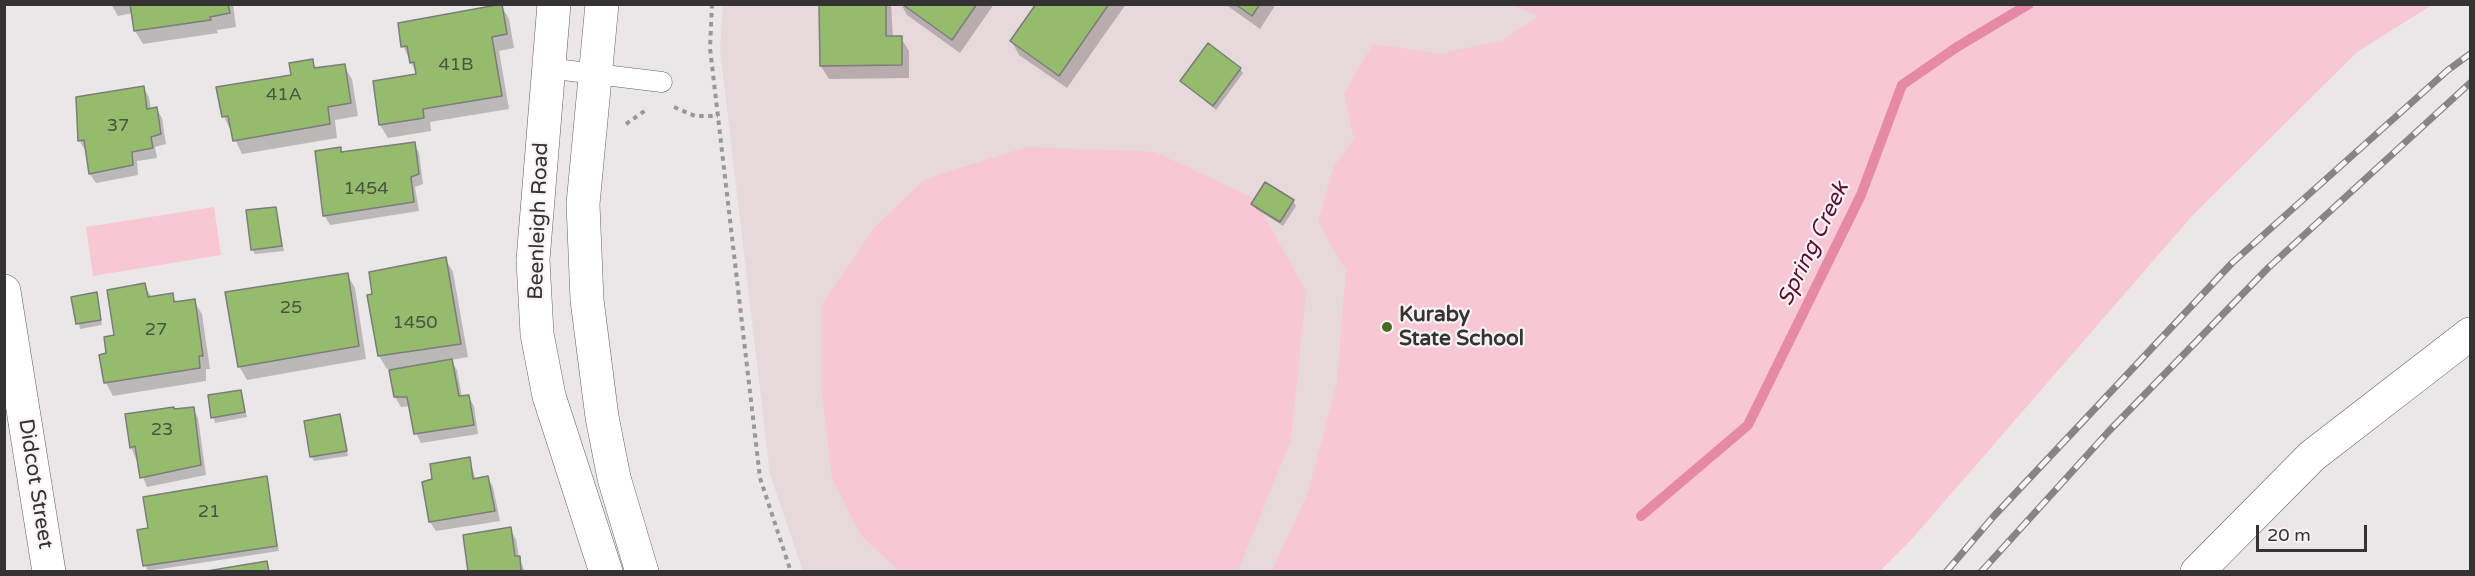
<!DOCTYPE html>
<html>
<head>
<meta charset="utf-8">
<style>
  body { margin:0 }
  #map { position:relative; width:2475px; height:576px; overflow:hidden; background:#ebe6e7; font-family:"Varela Round",sans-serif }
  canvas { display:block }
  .frame { position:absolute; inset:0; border:6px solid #343232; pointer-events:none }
  .scale { position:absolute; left:2256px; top:525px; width:111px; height:27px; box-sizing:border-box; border:3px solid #343232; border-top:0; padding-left:8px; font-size:18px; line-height:21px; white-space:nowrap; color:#343232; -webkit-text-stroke:4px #f8f3f4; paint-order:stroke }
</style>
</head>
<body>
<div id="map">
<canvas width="2475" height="576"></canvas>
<div class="frame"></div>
<div class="scale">20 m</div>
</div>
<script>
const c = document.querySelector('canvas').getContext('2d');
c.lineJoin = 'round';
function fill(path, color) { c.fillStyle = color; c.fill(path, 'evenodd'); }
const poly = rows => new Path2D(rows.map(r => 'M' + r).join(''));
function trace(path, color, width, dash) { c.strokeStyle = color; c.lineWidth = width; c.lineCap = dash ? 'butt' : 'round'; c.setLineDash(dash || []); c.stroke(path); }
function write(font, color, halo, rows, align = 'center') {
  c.font = font + ' "Varela Round",sans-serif'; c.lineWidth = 4.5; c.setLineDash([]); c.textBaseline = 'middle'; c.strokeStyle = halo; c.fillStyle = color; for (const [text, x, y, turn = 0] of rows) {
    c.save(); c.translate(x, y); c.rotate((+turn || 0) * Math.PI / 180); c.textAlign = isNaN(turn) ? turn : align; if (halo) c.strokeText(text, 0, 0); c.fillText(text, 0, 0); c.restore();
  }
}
const built = poly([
  [723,4,2002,5,1802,571,803,571,770,474,720,49]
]);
const green = poly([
  [1511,5,2432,4,2432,5,2357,52,2192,216,1911,540,1880,571,1272,571,1308,493,1337,381,1346,270,1318,222,1334,166,1354,139,1344,94,1373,44,1440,54,1503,40,1539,16],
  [1027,147,1155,152,1255,199,1306,292,1291,440,1238,571,899,571,861,535,832,478,821,383,821,306,875,227,925,179],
  [214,207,221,255,93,276,86,227]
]);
const shadow = poly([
  [111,4,233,4,236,27,217,30,218,33,143,44,135,31,133,13,118,16],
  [821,4,891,4,893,38,901,38,909,51,909,78,829,79,821,66],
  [901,4,994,4,960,53,907,15],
  [1037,4,1126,4,1067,88,1019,55,1012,42],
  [1225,4,1276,4,1260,29],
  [501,5,509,19,514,48,499,51,509,109,430,122,431,131,388,138,380,125,417,75,403,46],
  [312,61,317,69,344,66,352,79,358,116,335,120,337,138,242,154,224,117,293,76],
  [1240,69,1243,73,1216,110,1181,81],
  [143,87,149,97,151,110,156,108,162,118,166,144,155,147,157,158,137,161,138,175,96,183,90,174,87,150,85,150,79,140],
  [414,143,419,153,423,184,415,187,419,211,330,225,324,215,340,148,343,153],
  [1293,201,1296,206,1283,226,1256,209,1253,204],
  [275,208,284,251,255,254,252,249],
  [445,258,453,272,468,357,451,360,457,370,462,397,468,396,474,406,478,434,421,443,416,433,410,406,401,407,395,397,390,369,387,369,379,356],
  [347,274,355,288,366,359,247,380,239,366],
  [144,285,152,298,172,294,177,303,194,301,202,314,210,369,206,369,206,381,113,396,106,383,108,354],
  [96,293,102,325,80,329,73,298],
  [241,391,247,417,215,423,210,396],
  [193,408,198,418,206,475,147,487,131,447],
  [340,416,348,456,314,461,312,457],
  [469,459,476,479,488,478,493,487,500,521,436,531,430,522,434,480],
  [266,478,279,551,147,571,138,531,149,529],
  [510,529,516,539,519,557,525,572,470,572]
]);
const stream = poly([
  [1641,516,1748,425,1861,195,1902,85,1957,47,2029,4]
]);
const building = poly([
  [130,4,228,4,230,13,210,17,211,20,134,31,130,4],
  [502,4,507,34,492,37,502,96,423,109,424,118,379,125,373,81,416,74,414,62,410,63,407,46,401,47,398,23,502,4],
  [819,4,886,4,886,36,902,36,902,65,820,66,819,4],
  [902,4,977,4,952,40,902,4],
  [1036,4,1109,4,1059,76,1010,41,1036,4],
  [1235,4,1260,4,1252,16,1235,4],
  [1208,43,1241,68,1213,106,1180,81,1208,43],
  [313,59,314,68,345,64,351,103,328,107,330,124,233,141,228,116,222,117,216,87,291,75,289,63,313,59],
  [144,86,147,109,157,107,161,134,151,137,153,148,132,152,133,165,89,174,84,140,78,141,76,97,144,86],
  [415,142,419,174,411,177,414,202,323,216,315,151,341,147,341,152,415,142],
  [1265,182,1294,200,1280,222,1251,204,1265,182],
  [276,207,282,246,251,250,246,210,276,207],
  [446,257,461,344,378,356,367,295,372,294,369,272,446,257],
  [348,273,359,346,238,367,225,292,348,273],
  [145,283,148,297,173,293,174,302,195,299,203,356,199,356,200,368,104,383,99,355,106,353,104,337,114,335,107,290,145,283],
  [97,292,101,320,76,324,71,297,97,292],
  [452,359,459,396,469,395,474,425,414,434,407,397,394,397,389,370,452,359],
  [241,390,245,412,211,418,208,395,241,390],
  [174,407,174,409,194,407,201,465,140,478,135,446,130,448,125,414,174,407],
  [340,414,347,451,310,457,304,421,340,414],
  [470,457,473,479,488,476,495,511,429,522,422,482,432,479,430,464,470,457],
  [267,476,277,546,143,566,137,530,148,528,143,497,267,476],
  [511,527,515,556,520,556,521,572,468,572,463,535,511,527],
  [267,561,269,572,201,572,267,561]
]);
const path = poly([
  [712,4,710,48,760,478,791,572],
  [674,107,695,116,718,116],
  [626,124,646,110]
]);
const service = poly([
  [547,68,662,82]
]);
const minor = poly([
  [4,291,49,572],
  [2197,572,2312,456,2470,334]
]);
const secondary = poly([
  [554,4,533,260,537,334,549,396,606,572],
  [602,4,583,204,587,300,602,417,614,478,642,572]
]);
const rail = poly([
  [1946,572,1993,517,2232,263,2448,70,2470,54],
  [1981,572,2109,431,2268,268,2470,83]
]);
const markers = [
  [1387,327,6,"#496a21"]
];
const numberNames = [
  ["41B",456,65],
  ["41A",284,95],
  ["37",118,126],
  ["1454",366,189],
  ["25",291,308],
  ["1450",415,323],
  ["27",156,330],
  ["23",162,430],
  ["21",209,512]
];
const streetNames = [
  ["Beenleigh Road",539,221,-88],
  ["Didcot Street",35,484,81]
];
const poiNames = [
  ["Kuraby",1399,315],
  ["State School",1399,339]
];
const waterNames = [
  ["Spring Creek",1814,244,-64]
];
fill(built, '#e6d8db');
fill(green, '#f8c7d4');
fill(shadow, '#0003');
trace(stream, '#e589a5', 10);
fill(building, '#94bc6c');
trace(building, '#7b7d79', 1.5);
trace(service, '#656162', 21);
trace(minor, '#656162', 34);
trace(secondary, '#656162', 34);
trace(path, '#9a9797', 4, [4.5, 4.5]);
trace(service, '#fff', 20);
trace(minor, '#fff', 33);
trace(secondary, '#fff', 33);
trace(rail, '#888485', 7);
trace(rail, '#f8f3f4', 4.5, [14]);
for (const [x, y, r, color] of markers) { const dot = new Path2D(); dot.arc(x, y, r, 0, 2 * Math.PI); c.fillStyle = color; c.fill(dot); trace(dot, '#f8f3f4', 2); }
write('18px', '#4c5440', null, numberNames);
write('21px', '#343232', '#f8f3f4', streetNames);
write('bold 21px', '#343232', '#f8f3f4', poiNames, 'left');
write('italic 22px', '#5d0a2f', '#f8f3f4', waterNames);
</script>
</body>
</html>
